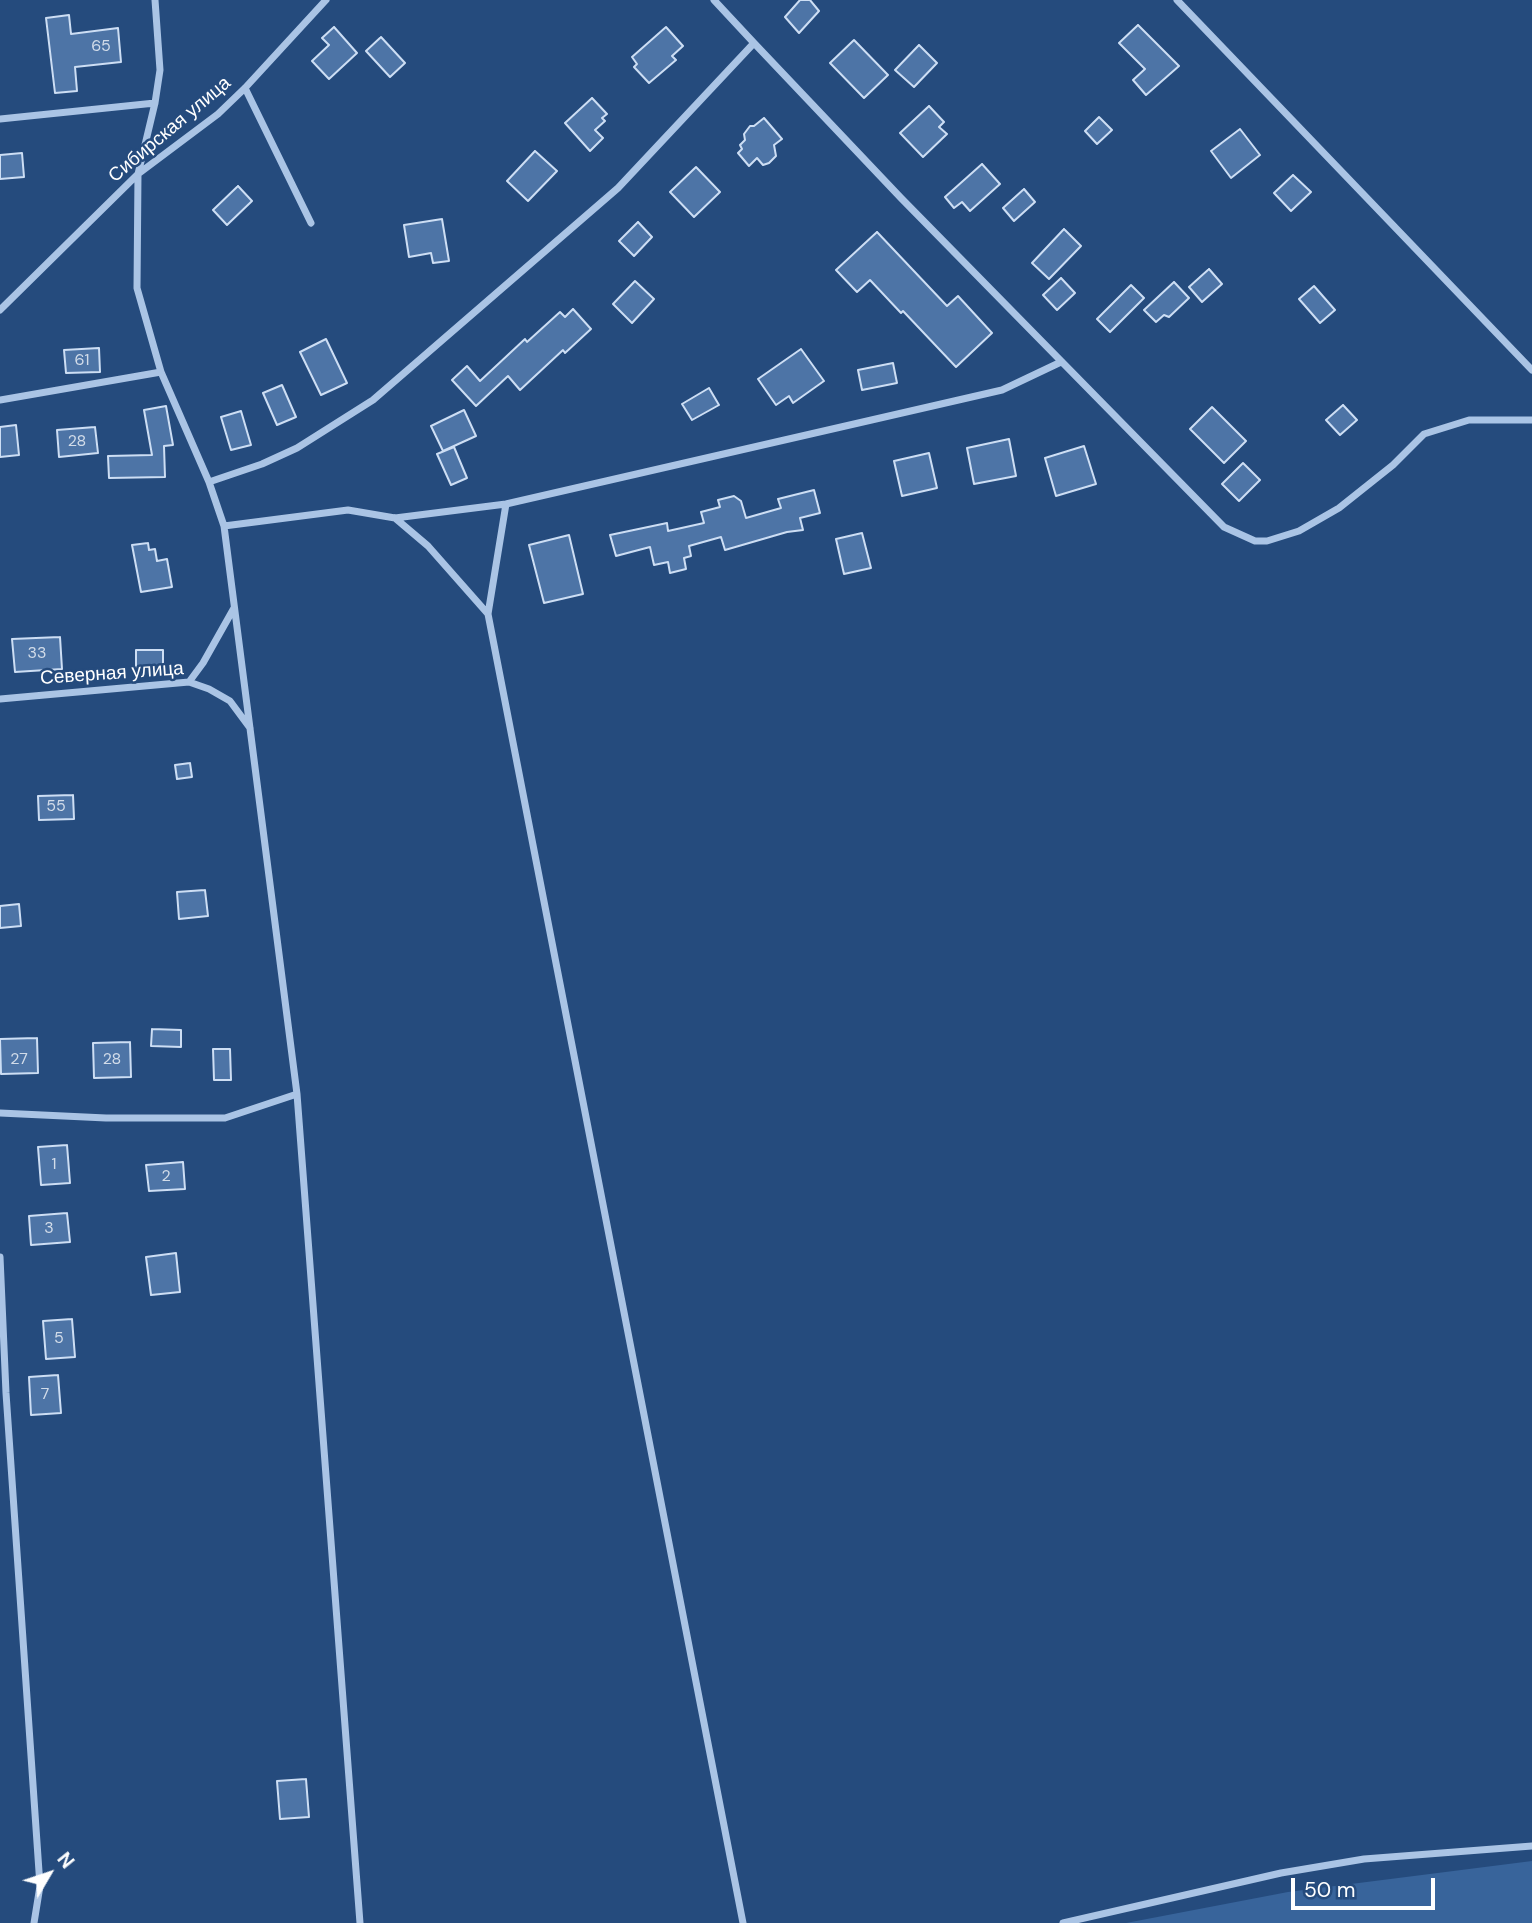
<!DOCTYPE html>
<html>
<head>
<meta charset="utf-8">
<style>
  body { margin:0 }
  #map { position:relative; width:1532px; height:1923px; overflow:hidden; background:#254b7d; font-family:"DM Sans",sans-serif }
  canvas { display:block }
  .north { position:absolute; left:14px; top:1839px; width:70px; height:70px; -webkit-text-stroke:5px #254b7d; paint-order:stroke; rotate:51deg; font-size:19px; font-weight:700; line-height:28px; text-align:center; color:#fff }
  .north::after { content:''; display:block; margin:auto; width:24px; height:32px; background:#fff; clip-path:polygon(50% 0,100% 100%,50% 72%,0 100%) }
  .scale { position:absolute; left:1291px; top:1878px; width:144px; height:32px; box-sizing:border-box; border:4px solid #fff; border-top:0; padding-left:9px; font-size:21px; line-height:24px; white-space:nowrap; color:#fff; -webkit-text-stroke:5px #254b7d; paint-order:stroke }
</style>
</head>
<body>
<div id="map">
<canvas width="1532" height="1923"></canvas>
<div class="north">N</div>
<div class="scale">50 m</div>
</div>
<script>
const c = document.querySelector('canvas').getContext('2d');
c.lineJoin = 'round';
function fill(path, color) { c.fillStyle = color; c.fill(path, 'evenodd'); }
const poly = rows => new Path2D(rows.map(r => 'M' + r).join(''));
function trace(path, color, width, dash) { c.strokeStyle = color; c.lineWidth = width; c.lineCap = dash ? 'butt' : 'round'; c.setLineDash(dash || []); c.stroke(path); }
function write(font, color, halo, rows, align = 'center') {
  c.font = font + ' "DM Sans",sans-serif'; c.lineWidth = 5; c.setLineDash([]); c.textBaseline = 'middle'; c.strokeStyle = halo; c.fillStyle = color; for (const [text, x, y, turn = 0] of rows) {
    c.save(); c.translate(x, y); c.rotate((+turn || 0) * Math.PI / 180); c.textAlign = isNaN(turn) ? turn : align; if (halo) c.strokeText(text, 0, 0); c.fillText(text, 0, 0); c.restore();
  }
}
const green = poly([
  [1532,1861,1532,1923,1126,1923,1288,1892]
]);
const building = poly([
  [800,0,810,0,819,11,799,33,785,17,800,0],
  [69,15,71,34,118,28,121,62,75,67,77,91,55,93,46,18,69,15],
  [1138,25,1179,66,1146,95,1133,80,1145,69,1119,43,1138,25],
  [334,27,357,53,329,79,312,61,329,45,322,38,334,27],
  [666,27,683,46,672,56,676,60,649,83,634,67,637,64,632,57,666,27],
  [381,37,405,63,390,77,366,51,381,37],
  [854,40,888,75,864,98,830,63,854,40],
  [919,45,937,63,914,87,895,70,919,45],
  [592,98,607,114,602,118,605,121,595,130,603,138,590,151,565,123,592,98],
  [929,106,944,122,939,127,947,134,923,157,900,133,929,106],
  [1099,117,1112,130,1097,144,1085,131,1099,117],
  [764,118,782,139,774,145,776,156,769,163,763,165,757,158,749,166,738,153,742,149,740,145,745,140,744,134,750,126,754,126,764,118],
  [1240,129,1260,155,1231,178,1211,151,1240,129],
  [535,151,557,171,528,201,507,181,535,151],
  [22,153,24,177,0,179,0,155,22,153],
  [982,164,1000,184,970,211,962,202,954,208,945,197,982,164],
  [696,167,720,192,694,217,670,192,696,167],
  [1293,175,1311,192,1291,211,1274,193,1293,175],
  [238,186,252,201,227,225,213,210,238,186],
  [1024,189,1035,202,1014,221,1003,208,1024,189],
  [442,219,449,261,433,263,431,253,409,257,404,225,442,219],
  [638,222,652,237,634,256,619,241,638,222],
  [1064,229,1081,246,1049,279,1032,263,1064,229],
  [877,232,947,306,958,296,992,333,956,367,903,311,901,313,870,280,857,292,836,270,877,232],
  [1209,269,1222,284,1202,302,1189,287,1209,269],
  [1061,278,1075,293,1057,310,1043,295,1061,278],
  [635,281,654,299,632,323,613,304,635,281],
  [1174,282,1189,298,1169,317,1164,315,1156,322,1144,310,1174,282],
  [1131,285,1144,298,1110,332,1097,319,1131,285],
  [1314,286,1335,310,1320,323,1299,299,1314,286],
  [573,309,591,329,565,353,563,350,520,390,508,376,476,406,452,380,467,366,480,381,525,339,527,342,560,312,565,317,573,309],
  [326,339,347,383,321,395,300,352,326,339],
  [99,348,100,372,66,373,64,350,99,348],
  [801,349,824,381,793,403,789,396,776,405,758,379,801,349],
  [893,363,897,383,862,390,858,370,893,363],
  [282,385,296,417,277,425,263,393,282,385],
  [709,388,719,405,692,420,682,404,709,388],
  [1343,405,1357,420,1340,435,1326,420,1343,405],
  [166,406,173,445,164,446,165,477,109,478,108,456,152,455,144,410,166,406],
  [1212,407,1246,441,1224,463,1190,429,1212,407],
  [464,410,476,436,443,451,431,426,464,410],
  [241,411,251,445,231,450,221,417,241,411],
  [16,425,19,455,0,457,0,427,16,425],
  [95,427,98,453,59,457,57,430,95,427],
  [1009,439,1016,476,974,484,967,448,1009,439],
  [1084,446,1096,484,1056,496,1045,458,1084,446],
  [454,447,467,478,451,485,437,454,454,447],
  [929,453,937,488,902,496,894,461,929,453],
  [1243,463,1260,480,1239,501,1222,484,1243,463],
  [814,490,820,513,800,518,803,530,787,532,725,550,721,537,689,546,691,556,684,558,686,569,670,573,668,562,654,565,650,547,616,556,610,535,667,523,668,531,704,523,701,512,720,507,718,500,734,496,741,501,746,518,781,508,778,499,814,490],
  [862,533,871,568,844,574,836,539,862,533],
  [569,535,583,594,544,603,529,545,569,535],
  [148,543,149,550,155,549,157,561,167,559,172,587,141,592,132,545,148,543],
  [60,637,62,669,15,672,12,639,60,637],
  [136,650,163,650,163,667,136,668,136,650],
  [190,763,192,777,177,779,175,765,190,763],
  [73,795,74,819,39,820,38,796,73,795],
  [205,890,208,916,179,919,177,892,205,890],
  [19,904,21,926,0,928,0,906,19,904],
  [152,1029,181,1030,181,1047,151,1046,152,1029],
  [37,1038,38,1073,1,1074,0,1039,37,1038],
  [130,1042,131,1077,94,1078,93,1043,130,1042],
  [213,1049,230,1049,231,1080,214,1080,213,1049],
  [67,1145,70,1183,41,1185,38,1147,67,1145],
  [183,1162,185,1189,149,1191,146,1165,183,1162],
  [67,1213,70,1242,31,1245,29,1216,67,1213],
  [176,1253,180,1292,151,1295,146,1257,176,1253],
  [72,1319,75,1357,46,1359,43,1321,72,1319],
  [58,1375,61,1413,31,1415,29,1377,58,1375],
  [306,1779,309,1817,280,1819,277,1781,306,1779]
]);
const minor = poly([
  [155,0,160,70,155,103,138,174,137,288,161,372,209,482,224,526,297,1094,360,1923],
  [1177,0,1532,370],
  [754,43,901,198,1224,527,1255,541,1267,541,1299,531,1339,508,1393,465,1424,434,1469,420,1532,420],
  [245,88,311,223],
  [0,119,155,103],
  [0,310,138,174,218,114,245,88,326,0],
  [0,400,161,372],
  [209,482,262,464,297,448,373,400,618,188,754,43,714,0],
  [506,504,488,614,743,1923],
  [395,518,428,546,488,614],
  [224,526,348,510,395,518,506,504,1002,390,1061,362],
  [189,682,203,663,234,608],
  [0,699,189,682,209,689,230,701,250,728],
  [0,1113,106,1118,225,1118,297,1094],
  [0,1257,6,1393,40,1886,34,1923],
  [1063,1923,1281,1873,1364,1859,1532,1846]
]);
const numberNames = [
  ["65",101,47],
  ["61",82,361],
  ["28",77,442],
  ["33",37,654],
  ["55",56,807],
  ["27",19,1060],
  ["28",112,1060],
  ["1",54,1165],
  ["2",166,1177],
  ["3",49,1229],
  ["5",59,1339],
  ["7",45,1395]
];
const streetNames = [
  ["Сибирская улица",170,130,-40],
  ["Северная улица",112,674,-4]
];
fill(green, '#38649b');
fill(building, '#4d74a6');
trace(building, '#cddef4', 2);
trace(minor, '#aac4e5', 7);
write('16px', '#d2dce9', null, numberNames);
write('19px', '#fff', '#254b7d', streetNames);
</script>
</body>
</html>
